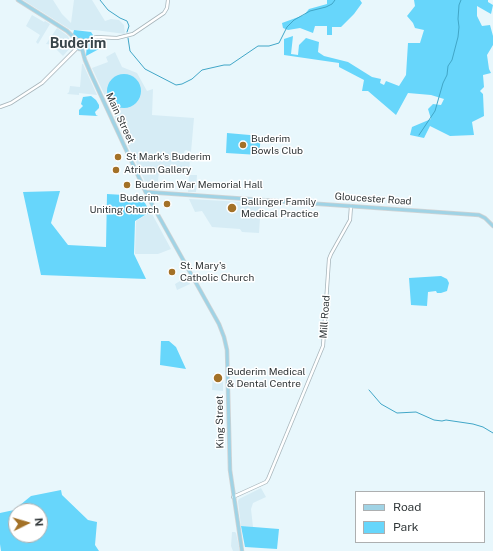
<!DOCTYPE html>
<html>
<head>
<meta charset="utf-8">
<style>
  body { margin:0 }
  #map { position:relative; width:493px; height:551px; overflow:hidden; background:#e8f7fc; font-family:"Public Sans",sans-serif }
  canvas { display:block }
  .legend { position:absolute; left:355px; top:491px; width:130px; height:52px; box-sizing:border-box; background:#fff; border:1px solid #adafb0; margin:0; padding:5px 7px; list-style:none; font-size:12px; color:#313739 }
  .legend li { display:flex; align-items:center; gap:8px; height:20px }
  .legend b { width:20px; border:1px solid #adafb0 }
  .north { position:absolute; left:8px; top:503px; width:40px; height:40px; box-sizing:border-box; background:#fff; border:1px solid #adafb0; border-radius:50%; rotate:85deg; font-size:11px; font-weight:700; line-height:16px; text-align:center; color:#313739 }
  .north::after { content:''; display:block; margin:auto; width:14px; height:18px; background:#a37127; clip-path:polygon(50% 0,100% 100%,50% 72%,0 100%) }
</style>
</head>
<body>
<div id="map">
<canvas width="493" height="551"></canvas>
<ul class="legend">
<li><b style="height:5px;background:#a0d3e5"></b>Road</li>
<li><b style="height:11px;background:#67d6fb"></b>Park</li>
</ul>
<div class="north">N</div>
</div>
<script>
const c = document.querySelector('canvas').getContext('2d');
c.lineJoin = 'round';
function fill(path, color) { c.fillStyle = color; c.fill(path, 'evenodd'); }
const poly = rows => new Path2D(rows.map(r => 'M' + r).join(''));
function trace(path, color, width, dash) { c.strokeStyle = color; c.lineWidth = width; c.lineCap = dash ? 'butt' : 'round'; c.setLineDash(dash || []); c.stroke(path); }
function write(font, color, halo, rows, align = 'center') {
  c.font = font + ' "Public Sans",sans-serif'; c.lineWidth = 3; c.setLineDash([]); c.textBaseline = 'middle'; c.strokeStyle = halo; c.fillStyle = color; for (const [text, x, y, turn = 0] of rows) {
    c.save(); c.translate(x, y); c.rotate((+turn || 0) * Math.PI / 180); c.textAlign = isNaN(turn) ? turn : align; if (halo) c.strokeText(text, 0, 0); c.fillText(text, 0, 0); c.restore();
  }
}
const built = poly([
  [23,0,53,0,62,14,71,23,74,0,92,0,105,21,111,19,119,20,124,25,125,34,95,30,71,30],
  [32,15,44,22,45,21,50,24,38,44,36,42,40,35,26,26],
  [57,28,68,36,71,44,70,48,63,56,54,47,54,45,46,44],
  [115,52,122,67,137,73,147,91,153,89,152,115,194,118,191,152,186,150,184,152,184,155,186,158,190,159,189,175,197,175,196,192,188,192,189,175,159,172,157,190,149,190,92,68,108,62,106,57],
  [82,64,83,64,97,95,79,93,79,95,67,94,69,92,70,86,80,87],
  [189,199,261,203,259,233,242,232,240,229,212,227,202,211,195,212],
  [151,212,171,249,158,254,135,254,136,221],
  [187,277,190,284,177,290,175,284],
  [213,373,223,375,223,391,212,390],
  [261,488,266,497,253,503,251,509,253,527,241,526,238,501,239,499],
  [232,532,235,532,236,533,240,551,233,551,231,546]
]);
const green = poly([
  [327,0,360,0,362,3,354,14,341,27,332,27,332,35,327,35,327,26,315,26,313,33,300,28,288,30,283,28,282,23,304,15,309,9,327,4],
  [414,0,488,0,488,2,493,5,491,14,477,6,477,16,482,26,490,25,493,36,493,45,487,55,489,69,491,73,483,75,484,87,480,91,483,94,484,116,472,122,474,135,450,136,430,126,424,138,410,135,412,127,431,119,428,109,433,104,441,105,444,99,431,95,408,93,396,115,368,91,362,91,364,80,339,67,339,63,284,55,284,39,293,36,291,54,298,55,299,45,306,38,319,42,318,52,324,56,348,62,372,77,381,79,380,83,384,85,386,81,399,86,406,75,408,43,420,43,424,30,415,28,413,23,407,16,415,6],
  [74,30,91,32,93,35,92,37,86,40,78,38,73,34],
  [93,39,98,39,99,49,86,56,87,44],
  '107 91a17 17 0 1 1 34 0a17 17 0 1 1-34 0Z',
  [91,96,96,100,99,105,99,108,95,112,96,115,98,116,79,115,79,110,83,106,81,104,83,97],
  [227,133,261,136,259,155,226,153],
  [60,191,51,223,68,245,106,247,107,194,141,196,150,212,135,221,134,254,146,279,41,275,23,192],
  [441,276,447,279,449,283,447,291,441,293,437,293,436,291,428,292,427,306,411,305,409,278],
  [161,341,169,341,176,347,186,369,160,365],
  [61,490,62,495,88,520,97,522,95,545,99,551,1,551,0,544,0,513,14,510,31,496],
  [16,511,40,511,40,535,16,535],
  [241,526,279,529,277,549,245,547]
]);
const stream = poly([
  [100,0,108,10,120,18,127,21,129,26,127,32],
  [128,38,130,51,145,69,176,85,182,84,192,79,202,70,224,65,230,65,258,46,269,46,279,43,287,27,294,20,310,11,326,7,332,4,335,0],
  [419,135,435,111,443,83,447,75,448,66,452,60,458,37,459,27,458,19,459,5,461,0],
  [369,390,381,404,397,413,416,412,434,420,442,421,446,420,473,424,483,427,493,433]
]);
const minor = poly([
  [84,42,96,37,117,38,133,34,164,13,167,8,168,0],
  [0,107,11,103,42,83,77,48],
  [233,497,266,482,268,479,323,346,329,259,331,254,350,220,351,206]
]);
const major = poly([
  [18,0,67,31,78,41],
  [78,41,81,40,84,42,85,46,82,49],
  [78,41,76,44,77,47,79,49,82,49],
  [82,49,85,60,91,74,148,197,219,324,224,337,227,350,230,470,242,551],
  [146,192,479,215,485,218,493,226]
]);
const markers = [
  [243,145,4,"#a37127"],
  [118,157,4,"#a37127"],
  [116,170,4,"#a37127"],
  [127,185,4,"#a37127"],
  [167,204,4,"#a37127"],
  [232,208,5,"#a37127"],
  [172,272,4,"#a37127"],
  [218,378,5,"#a37127"]
];
const streetNames = [
  ["Main Street",120,118,65],
  ["Gloucester Road",373,199,4],
  ["Mill Road",325,317,-86],
  ["King Street",220,422,-91]
];
const poiNames = [
  ["Buderim",251,139],
  ["Bowls Club",251,151],
  ["St Mark's Buderim",126,157],
  ["Atrium Gallery",124,170],
  ["Buderim War Memorial Hall",135,185],
  ["Buderim",159,198,"right"],
  ["Uniting Church",159,210,"right"],
  ["Ballinger Family",241,202],
  ["Medical Practice",241,214],
  ["St. Mary's",180,266],
  ["Catholic Church",180,278],
  ["Buderim Medical",227,372],
  ["& Dental Centre",227,384]
];
const districtNames = [
  ["Buderim",78,44]
];
fill(built, '#d6ecf5');
fill(green, '#67d6fb');
trace(stream, '#41a6c7', 1);
trace(minor, '#a7b5bb', 4);
trace(major, '#d2d3d3', 4.5);
trace(minor, '#fff', 2.5);
trace(major, '#a0d3e5', 3);
for (const [x, y, r, color] of markers) { const dot = new Path2D(); dot.arc(x, y, r, 0, 2 * Math.PI); c.fillStyle = color; c.fill(dot); trace(dot, '#fff', 1.5); }
write('10px', '#313739', '#fff', streetNames);
write('10px', '#313739', '#fff', poiNames, 'left');
write('bold 14px', '#39454a', '#fff', districtNames);
</script>
</body>
</html>
